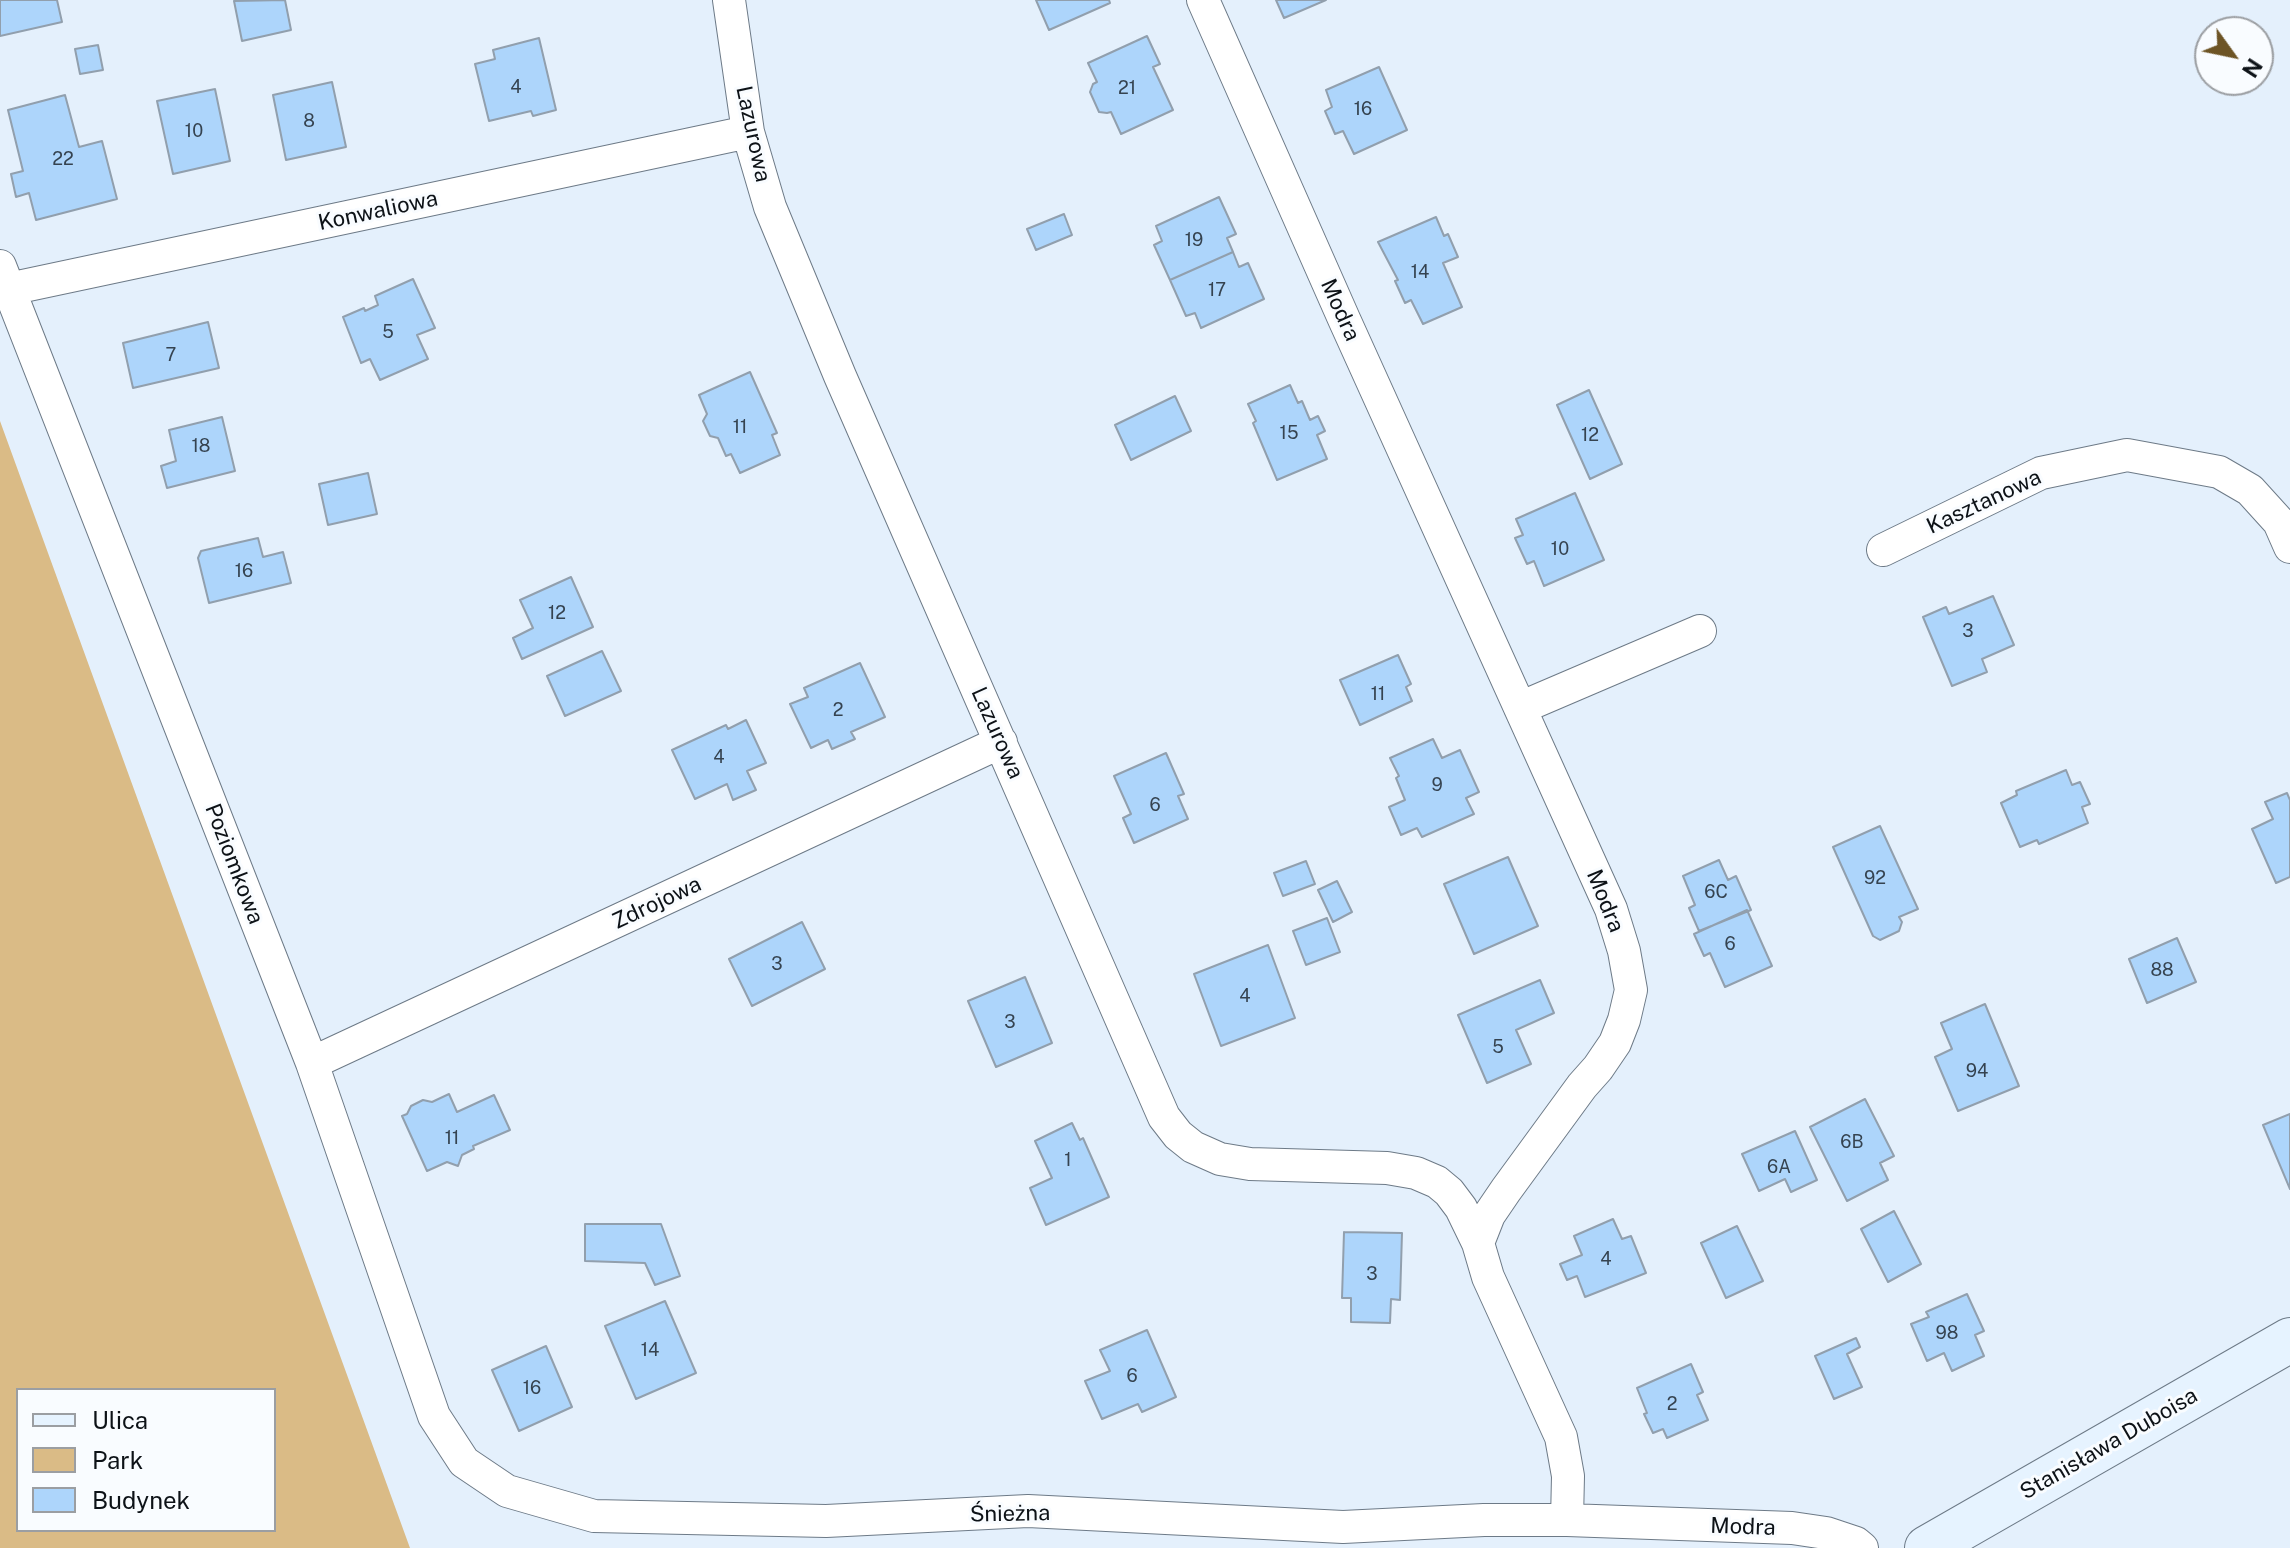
<!DOCTYPE html>
<html>
<head>
<meta charset="utf-8">
<style>
  body { margin:0 }
  #map { position:relative; width:2290px; height:1548px; overflow:hidden; background:#e4f0fc; font-family:"Public Sans",sans-serif }
  canvas { display:block }
  .legend { position:absolute; left:16px; top:1388px; width:260px; height:144px; box-sizing:border-box; background:#f9fcff; border:2px solid #9b9ea2; margin:0; padding:10px 14px; list-style:none; font-size:24px; color:#0d1217 }
  .legend li { display:flex; align-items:center; gap:16px; height:40px }
  .legend b { width:40px; border:2px solid #9b9ea2 }
  .north { position:absolute; left:2194px; top:16px; width:80px; height:80px; box-sizing:border-box; background:#f9fcff; border:2px solid #9b9ea2; border-radius:50%; rotate:123deg; font-size:22px; font-weight:700; line-height:32px; text-align:center; color:#0d1217 }
  .north::after { content:''; display:block; margin:auto; width:28px; height:36px; background:#6d5425; clip-path:polygon(50% 0,100% 100%,50% 72%,0 100%) }
</style>
</head>
<body>
<div id="map">
<canvas width="2290" height="1548"></canvas>
<ul class="legend">
<li><b style="height:10px;background:#e6f3ff"></b>Ulica</li>
<li><b style="height:22px;background:#dabb86"></b>Park</li>
<li><b style="height:22px;background:#add5fb"></b>Budynek</li>
</ul>
<div class="north">N</div>
</div>
<script>
const c = document.querySelector('canvas').getContext('2d');
c.lineJoin = 'round';
function fill(path, color) { c.fillStyle = color; c.fill(path, 'evenodd'); }
const poly = rows => new Path2D(rows.map(r => 'M' + r).join(''));
function trace(path, color, width, dash) { c.strokeStyle = color; c.lineWidth = width; c.lineCap = dash ? 'butt' : 'round'; c.setLineDash(dash || []); c.stroke(path); }
function write(font, color, halo, rows, align = 'center') {
  c.font = font + ' "Public Sans",sans-serif'; c.lineWidth = 6; c.setLineDash([]); c.textBaseline = 'middle'; c.strokeStyle = halo; c.fillStyle = color; for (const [text, x, y, turn = 0] of rows) {
    c.save(); c.translate(x, y); c.rotate((+turn || 0) * Math.PI / 180); c.textAlign = isNaN(turn) ? turn : align; if (halo) c.strokeText(text, 0, 0); c.fillText(text, 0, 0); c.restore();
  }
}
const green = poly([
  [0,421,410,1548,0,1548],
  [18,1390,274,1390,274,1530,18,1530]
]);
const building = poly([
  [0,0,57,0,62,22,0,36,0,0],
  [285,0,291,30,242,41,234,1,285,0],
  [1036,0,1109,0,1110,3,1049,30,1036,0],
  [1276,0,1326,0,1284,18,1276,0],
  [1147,36,1160,64,1153,67,1173,110,1121,134,1111,112,1107,113,1099,112,1090,92,1093,84,1097,82,1088,63,1147,36],
  [539,38,556,110,533,116,531,111,489,121,475,64,495,59,493,50,539,38],
  [98,45,103,70,80,74,75,49,98,45],
  [1379,67,1407,130,1354,154,1343,131,1335,134,1325,111,1332,107,1326,90,1379,67],
  [332,82,346,147,286,160,273,95,332,82],
  [215,89,230,161,173,174,157,101,215,89],
  [65,95,79,147,102,141,117,199,36,220,29,193,16,197,11,174,23,171,8,110,65,95],
  [1219,197,1236,234,1227,238,1233,252,1170,280,1154,245,1162,241,1156,226,1219,197],
  [1064,214,1072,235,1036,250,1027,229,1064,214],
  [1436,217,1444,236,1448,234,1458,257,1443,263,1462,307,1423,324,1411,300,1405,303,1395,281,1398,280,1378,242,1436,217],
  [1233,252,1239,267,1248,263,1264,299,1201,328,1195,313,1186,316,1170,280,1233,252],
  [413,279,435,328,417,335,428,359,380,380,370,359,361,363,343,317,364,308,365,311,378,305,375,296,413,279],
  [208,322,219,368,133,388,123,343,208,322],
  [750,372,777,433,772,435,780,455,740,473,731,454,726,456,718,438,710,436,703,421,707,414,699,395,750,372],
  [1290,385,1298,403,1302,401,1310,420,1318,416,1325,431,1317,435,1327,459,1277,480,1253,423,1256,421,1248,404,1290,385],
  [1589,390,1622,464,1590,479,1557,405,1589,390],
  [1175,396,1191,431,1131,460,1115,425,1175,396],
  [222,417,235,471,167,488,161,466,176,461,169,430,222,417],
  [368,473,377,514,328,525,319,484,368,473],
  [1575,493,1604,560,1544,586,1534,561,1527,564,1515,538,1523,535,1516,519,1575,493],
  [258,538,263,557,283,552,291,583,209,603,198,558,201,551,258,538],
  [571,577,593,627,522,659,513,638,533,628,520,600,571,577],
  [1993,596,2014,645,1982,659,1987,672,1952,686,1923,617,1946,607,1949,614,1993,596],
  [602,651,621,691,565,716,547,676,602,651],
  [1398,655,1411,684,1406,687,1412,701,1360,725,1340,680,1398,655],
  [860,663,885,717,851,732,855,739,832,749,828,740,811,748,790,704,808,697,804,688,860,663],
  [746,720,766,763,747,771,756,790,733,800,727,784,695,799,672,750,726,725,728,729,746,720],
  [1433,739,1442,758,1460,750,1479,792,1466,798,1474,814,1422,837,1417,828,1401,835,1389,807,1405,800,1396,778,1399,776,1390,758,1433,739],
  [1166,753,1184,794,1178,796,1188,819,1134,843,1123,818,1131,814,1114,776,1166,753],
  [2066,770,2072,785,2080,782,2090,804,2082,807,2088,823,2039,844,2037,840,2020,847,2001,803,2017,795,2016,791,2066,770],
  [2287,793,2290,800,2290,877,2276,883,2252,829,2273,819,2265,802,2287,793],
  [1880,826,1918,909,1899,917,1902,922,1899,931,1880,940,1873,936,1833,847,1880,826],
  [1508,857,1538,926,1474,954,1444,884,1508,857],
  [1719,860,1728,880,1736,876,1751,910,1699,931,1689,908,1695,905,1683,876,1719,860],
  [1306,861,1315,884,1283,896,1274,873,1306,861],
  [1337,881,1352,912,1333,922,1318,890,1337,881],
  [1747,910,1772,966,1725,987,1710,953,1704,956,1694,934,1747,910],
  [1327,918,1340,952,1306,965,1293,931,1327,918],
  [802,922,825,969,752,1006,729,959,802,922],
  [2177,938,2196,982,2147,1003,2129,959,2177,938],
  [1268,945,1295,1018,1221,1046,1194,974,1268,945],
  [1025,977,1052,1043,996,1067,968,1001,1025,977],
  [1540,980,1554,1013,1516,1030,1531,1064,1487,1083,1458,1015,1540,980],
  [1985,1004,2019,1086,1958,1111,1935,1057,1952,1049,1941,1023,1985,1004],
  [449,1094,457,1112,494,1095,510,1130,473,1146,474,1149,462,1155,458,1166,447,1162,427,1171,402,1116,407,1114,411,1106,423,1100,432,1102,449,1094],
  [1865,1099,1894,1156,1880,1163,1888,1180,1847,1201,1810,1127,1865,1099],
  [2290,1114,2290,1189,2263,1125,2290,1114],
  [1072,1123,1080,1140,1083,1138,1109,1197,1046,1225,1030,1188,1052,1178,1035,1141,1072,1123],
  [1795,1131,1817,1180,1791,1192,1785,1179,1759,1191,1742,1154,1795,1131],
  [1894,1211,1921,1264,1888,1282,1861,1229,1894,1211],
  [1613,1219,1622,1239,1631,1236,1646,1273,1585,1297,1577,1276,1567,1280,1560,1264,1582,1255,1574,1236,1613,1219],
  [585,1224,661,1224,680,1276,655,1285,645,1263,585,1261,585,1224],
  [1737,1226,1763,1281,1726,1298,1701,1243,1737,1226],
  [1344,1232,1402,1233,1400,1300,1391,1299,1390,1323,1351,1322,1351,1298,1342,1298,1344,1232],
  [1967,1294,1984,1331,1975,1335,1984,1356,1952,1371,1944,1353,1927,1361,1911,1324,1929,1317,1926,1312,1967,1294],
  [665,1301,696,1373,636,1399,605,1326,665,1301],
  [1147,1330,1176,1397,1142,1412,1138,1404,1102,1419,1085,1381,1110,1371,1100,1350,1147,1330],
  [1856,1338,1860,1347,1847,1354,1862,1387,1834,1399,1815,1356,1856,1338],
  [546,1346,572,1407,519,1431,492,1370,546,1346],
  [1691,1364,1703,1392,1697,1395,1708,1420,1667,1438,1663,1429,1653,1433,1644,1414,1647,1413,1637,1388,1691,1364]
]);
const street = poly([
  [729,0,748,132,770,207,840,376,1164,1117,1178,1135,1193,1147,1220,1159,1250,1164,1387,1168,1416,1173,1437,1182,1449,1192,1461,1208,1478,1243],
  [1203,0,1344,319,1611,909,1624,951,1631,990,1624,1020,1615,1043,1598,1068,1582,1086,1506,1190,1489,1215,1478,1243,1488,1277,1561,1437,1568,1476,1567,1520,1792,1528,1826,1533,1856,1543,1862,1548],
  [0,266,312,1063,434,1416,464,1462,507,1491,594,1516,826,1521,1028,1511,1343,1527,1484,1520,1567,1520],
  [9,289,748,132],
  [1883,550,2041,473,2127,455,2219,472,2250,490,2279,522,2290,547],
  [1520,708,1700,631],
  [312,1063,1001,742]
]);
const secondary = poly([
  [1927,1548,2290,1340]
]);
const numberNames = [
  ["4",516,87],
  ["21",1127,88],
  ["16",1363,109],
  ["8",309,121],
  ["10",194,131],
  ["22",63,159],
  ["19",1194,240],
  ["14",1420,272],
  ["17",1217,290],
  ["5",388,332],
  ["7",171,355],
  ["11",740,427],
  ["15",1289,433],
  ["12",1590,435],
  ["18",201,446],
  ["10",1560,549],
  ["16",244,571],
  ["12",557,613],
  ["3",1968,631],
  ["11",1378,694],
  ["2",838,710],
  ["4",719,757],
  ["9",1437,785],
  ["6",1155,805],
  ["92",1875,878],
  ["6C",1716,892],
  ["6",1730,944],
  ["3",777,964],
  ["88",2162,970],
  ["4",1245,996],
  ["3",1010,1022],
  ["5",1498,1047],
  ["94",1977,1071],
  ["11",452,1138],
  ["6B",1852,1142],
  ["1",1068,1160],
  ["6A",1779,1167],
  ["4",1606,1259],
  ["3",1372,1274],
  ["98",1947,1333],
  ["14",650,1350],
  ["6",1132,1376],
  ["16",532,1388],
  ["2",1672,1404]
];
const streetNames = [
  ["Lazurowa",753,134,78],
  ["Konwaliowa",378,211,-12],
  ["Modra",1340,310,66],
  ["Kasztanowa",1984,502,-25],
  ["Lazurowa",997,733,66],
  ["Poziomkowa",234,864,69],
  ["Modra",1605,901,68],
  ["Zdrojowa",657,903,-25],
  ["Stanisława Duboisa",2109,1444,-30],
  ["Śnieżna",1010,1514,-1],
  ["Modra",1743,1527,2]
];
fill(green, '#dabb86');
fill(building, '#add5fb');
trace(building, '#919fad', 2);
trace(street, '#6d7a87', 34);
trace(secondary, '#6d7a87', 46);
trace(street, '#fff', 32);
trace(secondary, '#e6f3ff', 44);
write('18px', '#354350', null, numberNames);
write('22px', '#0d1217', '#f9fcff', streetNames);
</script>
</body>
</html>
